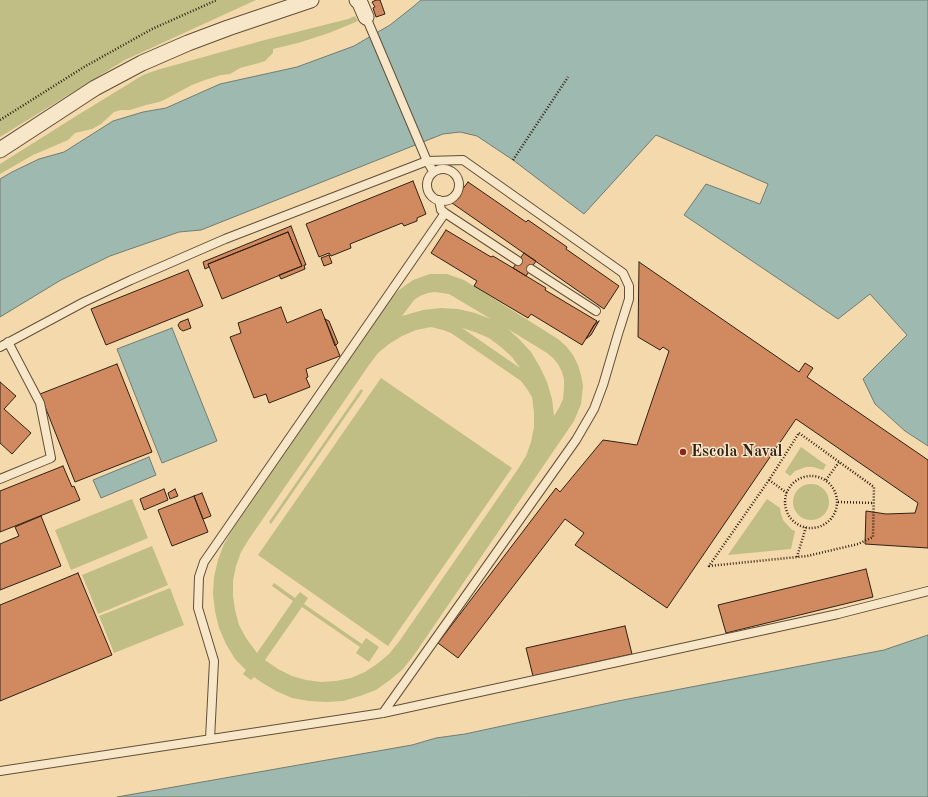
<!DOCTYPE html>
<html>
<head>
<meta charset="utf-8">
<style>
  body { margin:0 }
  canvas { display:block; background:#f3d9ab }
</style>
</head>
<body>
<canvas width="928" height="797"></canvas>
<script>
const c = document.querySelector('canvas').getContext('2d');
c.lineJoin = 'round';
function fill(path, color) { c.fillStyle = color; c.fill(path, 'evenodd'); }
const poly = rows => new Path2D(rows.map(r => 'M' + r).join(''));
function trace(path, color, width, dash) { c.strokeStyle = color; c.lineWidth = width; c.lineCap = dash ? 'butt' : 'round'; c.setLineDash(dash || []); c.stroke(path); }
function write(font, color, halo, rows, align = 'center') {
  c.font = font + ' "Old Standard TT",serif'; c.lineWidth = 3; c.setLineDash([]); c.textBaseline = 'middle'; c.strokeStyle = halo; c.fillStyle = color; for (const [text, x, y, turn = 0] of rows) {
    c.save(); c.translate(x, y); c.rotate((+turn || 0) * Math.PI / 180); c.textAlign = isNaN(turn) ? turn : align; if (halo) c.strokeText(text, 0, 0); c.fillText(text, 0, 0); c.restore();
  }
}
const green = poly([
  [0,0,256,0,125,60,0,137],
  [355,16,358,21,329,33,298,43,273,49,273,53,265,61,259,63,240,68,230,74,221,75,205,80,192,85,162,101,155,103,146,105,130,110,121,110,114,112,101,124,92,129,75,133,68,140,33,155,0,174,0,164,73,118,143,75,157,70,261,41,348,19],
  [430,274,447,274,464,280,558,339,566,346,573,355,578,365,581,375,583,386,581,404,574,421,414,655,403,669,390,680,376,690,360,696,343,701,326,702,309,701,292,698,276,691,261,682,254,677,251,680,243,674,246,670,235,659,226,644,219,628,215,611,213,594,214,577,218,560,224,544,233,529,393,296,399,290,413,280],
  [435,292,449,294,491,319,475,313,458,309,441,308,423,310,402,316,414,300,420,296,428,293],
  [431,327,443,330,451,333,521,381,527,389,532,397,534,412,534,427,531,442,526,456,518,469,398,643,389,654,377,664,365,672,351,678,336,681,321,682,306,680,292,676,278,669,265,660,302,607,360,647,356,653,369,662,379,647,366,638,362,644,304,604,308,598,300,592,295,598,274,583,272,586,293,601,257,653,246,638,239,625,235,610,233,596,233,581,236,566,241,552,249,539,369,365,378,353,389,344,402,336,416,330],
  [462,328,475,332,489,338,501,347,512,357,520,368],
  [508,329,547,353,553,358,558,364,562,372,564,379,564,389,563,399,559,408,554,416,552,399,547,382,540,367,531,352,519,339],
  [381,378,512,468,388,646,258,555],
  [361,389,363,391,271,524,269,522],
  [801,447,826,465,823,470,813,467,806,467,795,471,790,476,785,472],
  '793 502a18 18 0 1 1 36 0a18 18 0 1 1-36 0Z',
  [132,499,148,538,71,570,55,530],
  [767,499,780,508,781,514,783,520,792,530,795,531,791,549,728,555],
  [152,546,168,585,98,614,82,575],
  [170,588,184,625,114,653,99,616]
]);
const water = poly([
  [421,0,928,0,928,446,905,431,875,404,863,379,907,335,870,294,838,319,684,215,706,184,760,204,768,184,656,135,584,214,513,160,477,136,460,132,443,134,201,230,179,232,110,256,61,280,0,317,0,179,12,172,39,159,64,152,113,121,143,112,166,108,220,84,297,67,354,46,390,25,414,6,421,0],
  [172,328,217,441,162,463,117,349,172,328],
  [149,457,156,475,101,498,93,480,149,457],
  [928,635,928,797,117,797,412,745,436,738,465,734,618,701,884,650,928,635]
]);
const building = poly([
  [376,0,380,0,385,14,376,17,373,8,375,7,372,2,376,0],
  [413,181,426,214,417,218,417,221,404,226,402,223,350,244,351,248,331,256,329,253,319,257,306,224,413,181],
  [468,182,526,222,528,220,567,247,566,249,619,286,604,309,452,203,468,182],
  [291,226,306,265,304,265,305,269,281,279,279,275,302,266,288,232,208,264,209,267,205,269,203,262,291,226],
  [446,230,491,257,493,256,513,268,546,288,545,290,597,321,582,345,531,314,528,318,474,286,477,281,431,253,446,230],
  [288,232,302,266,222,299,208,264,288,232],
  [524,253,536,261,526,276,513,268,524,253],
  [329,255,332,263,324,266,321,258,329,255],
  [639,262,799,372,805,363,813,368,807,377,928,460,928,548,865,544,866,511,886,514,915,513,918,503,796,419,667,608,575,545,584,533,565,519,458,658,438,643,556,488,560,492,603,440,637,445,669,351,663,347,660,350,638,337,639,262],
  [188,270,203,306,106,345,91,309,188,270],
  [281,307,287,323,321,309,340,356,306,369,308,377,306,378,310,387,269,403,266,394,254,398,230,337,241,333,238,323,281,307],
  [188,319,191,328,183,331,180,329,178,325,180,322,188,319],
  [325,319,329,321,338,343,335,346,325,319],
  [599,321,591,335,586,339,594,325,599,321],
  [117,364,152,452,75,482,40,394,117,364],
  [0,382,16,396,4,409,31,433,12,454,0,443,0,382],
  [63,466,72,487,74,486,80,500,0,532,0,491,63,466],
  [164,489,168,500,144,510,140,499,164,489],
  [175,489,178,496,170,499,168,493,175,489],
  [202,493,211,516,203,519,194,496,202,493],
  [194,496,208,532,172,546,158,510,194,496],
  [41,516,61,566,0,590,0,544,19,536,15,527,41,516],
  [866,569,873,597,726,633,718,605,866,569],
  [78,573,112,655,0,701,0,605,78,573],
  [625,626,632,654,533,676,526,648,625,626]
]);
const path = poly([
  [0,120,84,67,152,29,217,0],
  [513,160,568,77],
  [799,433,874,487,873,537,858,544,807,556,709,566,769,480,799,433],
  '785 502a26 26 0 1 1 52 0a26 26 0 1 1-52 0Z',
  [769,480,787,493],
  [826,480,839,462],
  [838,502,874,503],
  [797,557,806,527]
]);
const lane = poly([
  [366,17,427,161,433,171],
  '427 185a16 16 0 1 1 32 0a16 16 0 1 1-32 0Z',
  [439,200,441,210,445,213,518,261],
  [531,269,596,311],
  [0,347,84,302,131,280,225,239,427,161,463,160,623,273,629,286,629,299,618,334,603,385,594,409,576,440,383,713],
  [0,479,51,458,40,403,8,342],
  [210,739,214,661,198,608,199,577,204,562,445,213],
  [0,771,383,713,838,614,928,591]
]);
const street = poly([
  [357,0,360,3,366,17],
  [0,150,95,88,142,63,188,43,228,28,311,0]
]);
const markers = [
  [683,452,4,"#8f2418"]
];
const poiNames = [
  ["Escola Naval",691,452]
];
fill(green, '#c0be85');
fill(water, '#9db9b0');
trace(water, '#727c72', 1);
fill(building, '#d18a60');
trace(building, '#312114', 1);
trace(lane, '#624f3a', 10);
trace(street, '#624f3a', 17);
trace(path, '#312114', 2.5, [1, 2]);
trace(lane, '#f7e6c8', 8);
trace(street, '#f7e6c8', 15);
for (const [x, y, r, color] of markers) { const dot = new Path2D(); dot.arc(x, y, r, 0, 2 * Math.PI); c.fillStyle = color; c.fill(dot); trace(dot, '#f7e6c8', 1.5); }
write('bold 16px', '#312114', '#f7e6c8', poiNames, 'left');
</script>
</body>
</html>
